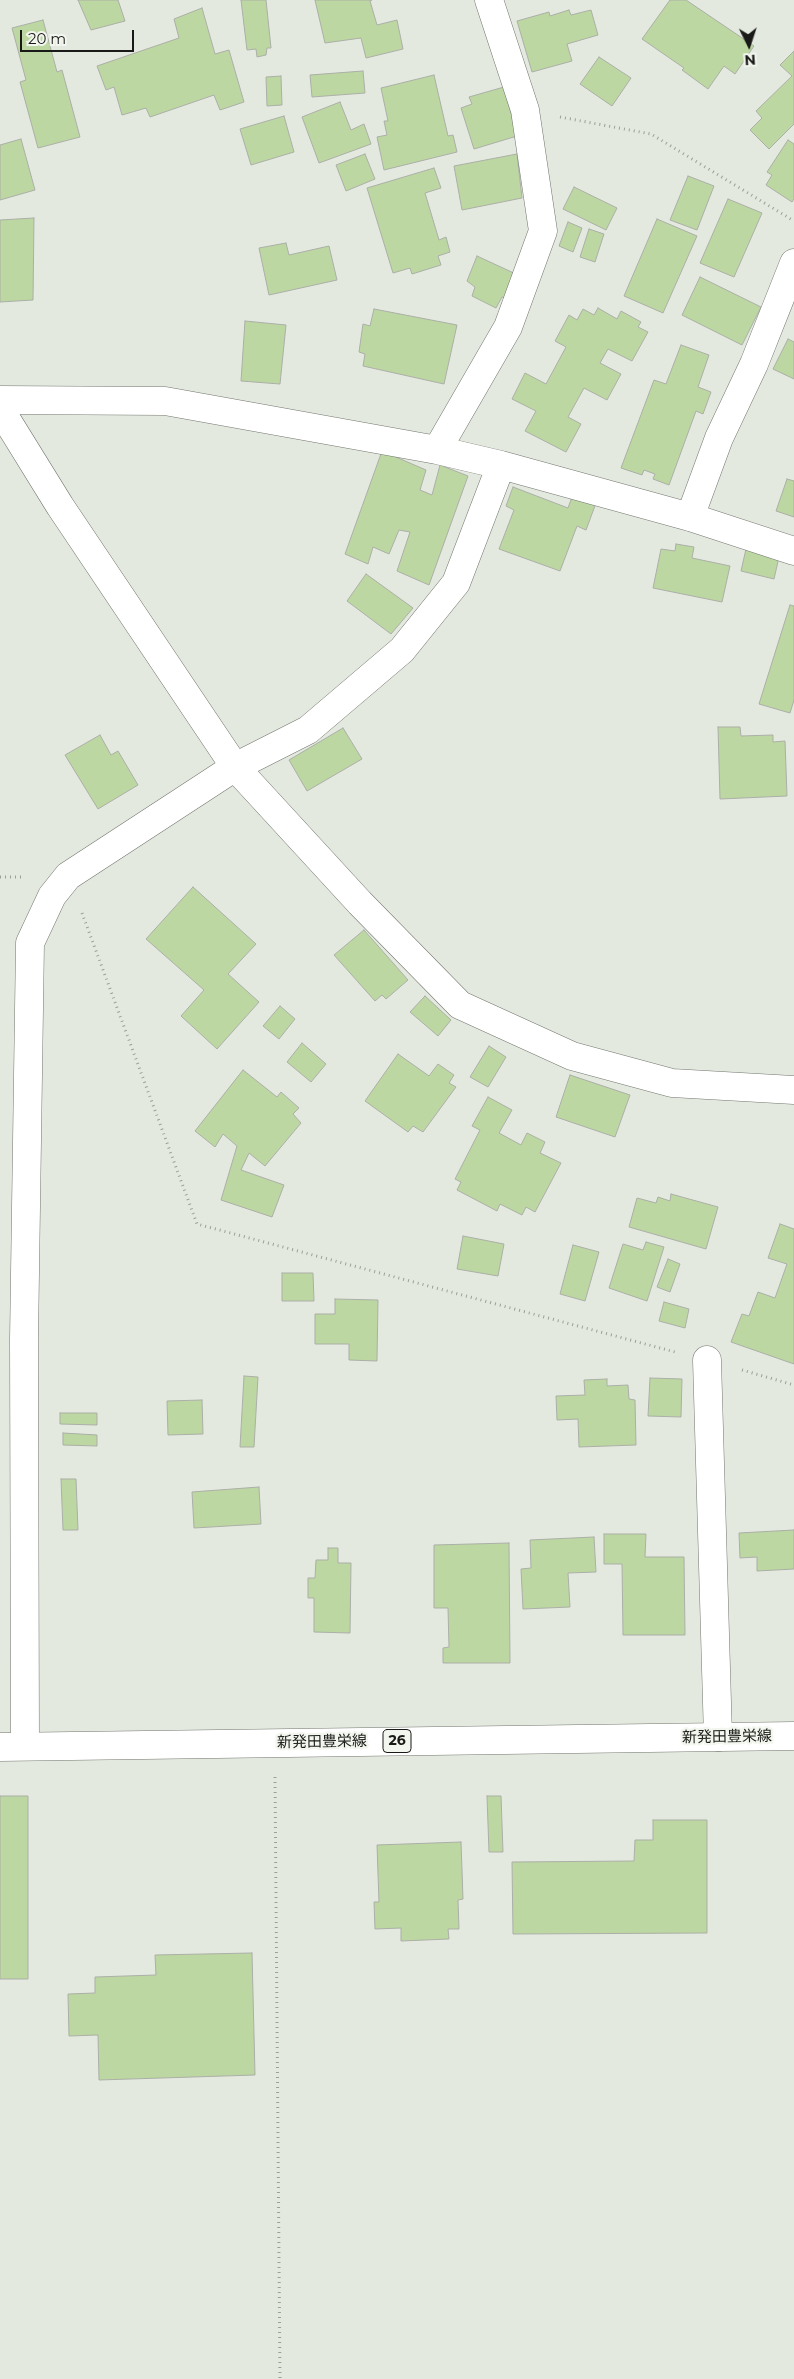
<!DOCTYPE html>
<html>
<head>
<meta charset="utf-8">
<style>
  body { margin:0 }
  #map { position:relative; width:794px; height:2379px; overflow:hidden; background:#e4e9e0; font-family:Montserrat,sans-serif }
  canvas { display:block }
  .north { position:absolute; left:724px; top:20px; width:50px; height:50px; -webkit-text-stroke:4px #f2f6ee; paint-order:stroke; rotate:176deg; font-size:14px; font-weight:700; line-height:20px; text-align:center; color:#191a17 }
  .north::after { content:''; display:block; margin:auto; width:18px; height:22px; background:#191a17; clip-path:polygon(50% 0,100% 100%,50% 72%,0 100%) }
  .scale { position:absolute; left:20px; top:30px; width:114px; height:22px; box-sizing:border-box; border:2px solid #191a17; border-top:0; padding-left:6px; font-size:15px; line-height:18px; white-space:nowrap; color:#191a17; -webkit-text-stroke:4px #f2f6ee; paint-order:stroke }
</style>
</head>
<body>
<div id="map">
<canvas width="794" height="2379"></canvas>
<div class="north">N</div>
<div class="scale">20 m</div>
</div>
<script>
const c = document.querySelector('canvas').getContext('2d');
c.lineJoin = 'round';
function fill(path, color) { c.fillStyle = color; c.fill(path, 'evenodd'); }
const poly = rows => new Path2D(rows.map(r => 'M' + r).join(''));
function trace(path, color, width, dash) { c.strokeStyle = color; c.lineWidth = width; c.lineCap = dash ? 'butt' : 'round'; c.setLineDash(dash || []); c.stroke(path); }
function write(font, color, halo, rows, align = 'center') {
  c.font = font + ' Montserrat,"Noto Sans JP",sans-serif'; c.lineWidth = 4.5; c.setLineDash([]); c.textBaseline = 'middle'; c.strokeStyle = halo; c.fillStyle = color; for (const [text, x, y, turn = 0] of rows) {
    c.save(); c.translate(x, y); c.rotate((+turn || 0) * Math.PI / 180); c.textAlign = isNaN(turn) ? turn : align; if (halo) c.strokeText(text, 0, 0); c.fillText(text, 0, 0); c.restore();
  }
}
const building = poly([
  [78,0,118,0,125,21,91,30,78,0],
  [241,0,266,0,271,48,267,48,266,55,257,57,256,49,247,50,241,0],
  [315,0,372,0,370,1,377,25,397,20,403,49,366,58,361,38,325,43,315,0],
  [670,0,686,0,754,46,735,74,724,66,708,89,682,70,684,68,642,39,670,0],
  [202,8,215,54,229,50,244,102,220,110,214,95,150,117,146,108,122,115,114,87,106,90,97,66,179,38,174,19,202,8],
  [569,10,571,15,591,10,598,35,567,44,572,61,532,72,517,21,549,12,550,16,569,10],
  [43,20,57,72,62,70,80,137,38,148,20,82,26,80,12,28,43,20],
  [794,51,794,124,769,149,750,130,762,118,756,111,792,76,780,65,794,51],
  [599,57,631,78,612,106,580,84,599,57],
  [363,71,365,93,312,97,310,75,363,71],
  [434,75,448,136,453,135,457,152,384,170,377,137,387,135,384,121,388,121,381,88,434,75],
  [281,76,282,105,267,106,266,77,281,76],
  [504,87,517,136,474,149,461,108,472,104,469,97,504,87],
  [340,102,351,130,364,124,371,144,319,163,302,117,340,102],
  [284,116,294,152,251,165,240,129,284,116],
  [21,139,35,190,0,200,0,145,21,139],
  [788,140,794,144,794,199,792,202,766,185,772,175,767,172,788,140],
  [365,154,375,179,346,191,336,165,365,154],
  [517,154,522,198,462,210,454,166,517,154],
  [434,168,441,188,425,193,439,240,446,237,450,252,438,256,441,265,412,274,410,268,393,273,367,188,434,168],
  [688,176,714,186,697,230,670,220,688,176],
  [574,187,617,208,606,230,563,209,574,187],
  [728,199,762,213,734,277,700,263,728,199],
  [34,218,33,300,0,302,0,220,34,218],
  [657,219,697,236,663,313,624,296,657,219],
  [568,222,582,228,573,252,559,246,568,222],
  [589,229,604,234,595,262,580,257,589,229],
  [286,243,289,255,329,246,337,280,269,295,259,248,286,243],
  [477,256,518,275,507,299,502,297,496,308,472,296,475,287,467,281,477,256],
  [700,277,761,307,742,345,682,315,700,277],
  [598,308,617,319,621,311,641,322,638,327,648,332,632,361,608,349,600,363,621,374,607,400,584,388,568,417,581,424,566,452,525,431,536,411,512,399,525,373,546,384,566,347,555,341,569,315,577,320,583,309,594,315,598,308],
  [374,309,457,325,444,384,363,366,365,354,359,352,363,324,370,326,374,309],
  [245,321,286,325,280,384,241,381,245,321],
  [788,339,794,342,794,379,773,369,788,339],
  [681,345,709,355,698,387,711,392,703,414,696,411,669,485,653,479,655,474,644,470,642,475,621,468,654,380,666,384,681,345],
  [382,451,426,470,420,490,432,495,440,465,468,476,429,585,397,571,410,532,399,530,389,554,373,547,368,564,345,554,382,451],
  [787,479,794,481,794,517,776,511,787,479],
  [513,487,568,508,573,494,596,503,586,530,577,526,560,571,499,549,514,510,506,506,513,487],
  [676,544,694,547,692,558,730,566,722,602,653,588,661,549,675,551,676,544],
  [746,549,779,557,774,579,741,571,746,549],
  [366,574,413,608,391,634,347,601,366,574],
  [790,605,794,606,794,700,790,713,759,704,790,605],
  [718,727,740,727,741,736,773,735,773,742,785,741,787,796,720,799,718,727],
  [343,728,362,759,307,791,289,760,343,728],
  [100,735,111,755,118,751,138,785,98,809,65,755,100,735],
  [193,887,256,944,228,974,259,1002,217,1049,181,1016,204,990,146,939,193,887],
  [364,930,408,980,386,999,382,995,375,1001,334,955,364,930],
  [425,996,451,1020,438,1036,410,1012,425,996],
  [280,1006,295,1019,279,1039,263,1026,280,1006],
  [302,1043,326,1064,311,1082,287,1062,302,1043],
  [489,1046,506,1057,488,1087,470,1077,489,1046],
  [398,1054,429,1076,438,1064,454,1075,449,1083,456,1087,423,1132,413,1126,408,1132,365,1101,398,1054],
  [243,1070,277,1097,281,1092,299,1108,293,1114,301,1123,265,1166,249,1153,241,1170,284,1185,272,1217,221,1200,237,1146,223,1134,215,1147,195,1131,243,1070],
  [570,1075,630,1095,615,1137,556,1117,570,1075],
  [488,1097,512,1110,499,1133,521,1145,527,1133,545,1142,540,1153,561,1163,535,1212,526,1207,522,1215,500,1204,497,1211,457,1190,461,1182,455,1179,480,1130,472,1126,488,1097],
  [671,1194,718,1207,706,1249,629,1227,637,1198,656,1203,658,1197,670,1201,671,1194],
  [780,1224,794,1229,794,1364,731,1342,742,1314,749,1316,758,1292,775,1298,787,1264,768,1258,780,1224],
  [463,1236,504,1244,498,1276,457,1269,463,1236],
  [646,1242,664,1247,647,1301,609,1288,623,1244,643,1250,646,1242],
  [573,1245,599,1252,585,1301,560,1294,573,1245],
  [668,1259,680,1264,670,1292,657,1287,668,1259],
  [282,1273,313,1273,314,1301,282,1301,282,1273],
  [335,1299,378,1300,377,1361,349,1360,349,1344,315,1344,315,1314,335,1314,335,1299],
  [664,1302,689,1309,685,1328,659,1321,664,1302],
  [244,1376,258,1377,254,1447,240,1447,244,1376],
  [650,1378,682,1379,681,1417,648,1416,650,1378],
  [607,1379,607,1386,628,1385,629,1399,635,1400,636,1445,579,1447,578,1419,557,1420,556,1396,585,1395,584,1380,607,1379],
  [202,1400,203,1434,168,1435,167,1401,202,1400],
  [60,1413,97,1413,97,1425,60,1424,60,1413],
  [63,1433,97,1435,97,1446,63,1445,63,1433],
  [61,1479,76,1479,78,1530,63,1530,61,1479],
  [259,1487,261,1524,194,1528,192,1492,259,1487],
  [794,1530,794,1569,757,1571,757,1557,740,1558,739,1533,794,1530],
  [604,1534,646,1534,645,1557,684,1557,685,1635,623,1635,622,1564,604,1564,604,1534],
  [594,1537,596,1572,568,1573,570,1607,523,1609,521,1569,531,1568,530,1540,594,1537],
  [509,1543,510,1663,443,1663,443,1648,449,1647,448,1608,434,1608,434,1545,509,1543],
  [328,1548,338,1548,338,1563,351,1563,350,1633,314,1632,314,1598,308,1598,308,1578,315,1578,316,1560,328,1560,328,1548],
  [0,1796,28,1796,28,1979,0,1979,0,1796],
  [487,1796,501,1796,503,1852,489,1852,487,1796],
  [653,1820,707,1820,707,1933,513,1934,512,1862,634,1861,635,1840,653,1840,653,1820],
  [461,1842,463,1899,458,1900,459,1929,448,1929,449,1939,401,1941,401,1928,375,1929,374,1902,379,1902,377,1845,461,1842],
  [252,1953,255,2075,99,2080,98,2035,69,2036,68,1994,95,1993,95,1977,156,1975,155,1955,252,1953]
]);
const path = poly([
  [560,117,651,134,794,221],
  [0,877,25,877],
  [82,913,197,1224,675,1352],
  [742,1370,794,1385],
  [275,1777,280,2379]
]);
const street = poly([
  [0,400,165,401,437,450,501,465,690,517,794,551],
  [0,409,60,506,235,767,360,903,460,1005,572,1056,672,1083,794,1090],
  [437,450,508,327,543,231,525,110,489,0],
  [690,517,719,438,754,364,794,263],
  [707,1360,718,1737],
  [25,1746,24,1339,30,943,52,896,68,876,235,767,308,730,402,650,456,583,501,465]
]);
const primary = poly([
  [0,1747,794,1736]
]);
const shields = [
  [397,1741,28]
];
const shieldNames = [
  ["26",397,1741]
];
const streetNames = [
  ["新発田豊栄線",727,1737,-1],
  ["新発田豊栄線",322,1742,-1]
];
fill(building, '#bcd7a1');
trace(building, '#abafa7', 1);
trace(street, '#73776f', 29);
trace(primary, '#73776f', 29);
trace(path, '#9c9f98', 3, [1, 4]);
trace(street, '#fff', 28);
trace(primary, '#fff', 28);
for (const [x, y, w] of shields) { const box = new Path2D(); box.roundRect(x - w / 2, y - 11.5, w, 23, 4); c.fillStyle = '#f2f6ee'; c.fill(box); trace(box, '#191a17', 1); }
write('bold 14px', '#191a17', null, shieldNames);
write('15px', '#191a17', '#f2f6ee', streetNames);
</script>
</body>
</html>
